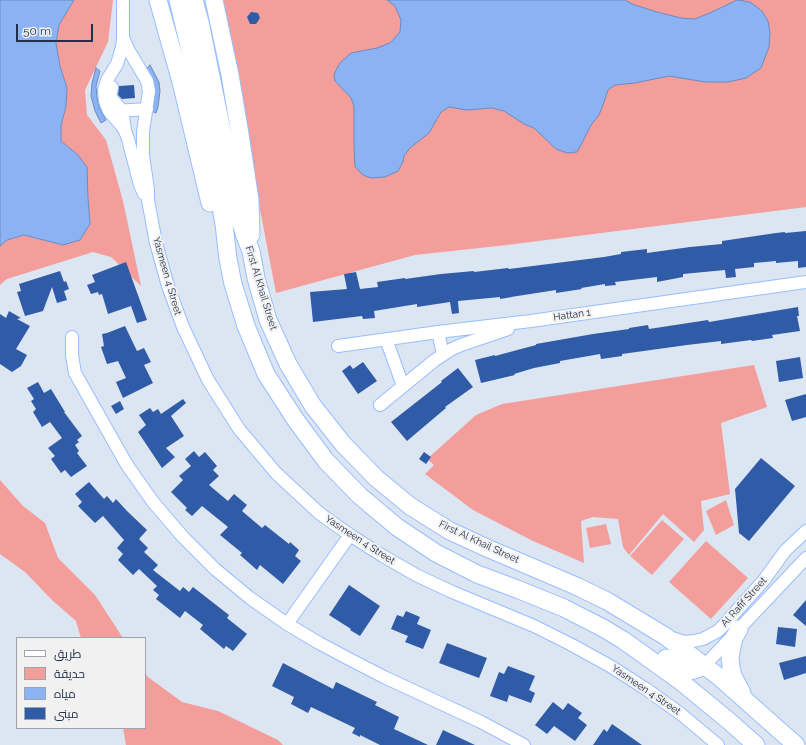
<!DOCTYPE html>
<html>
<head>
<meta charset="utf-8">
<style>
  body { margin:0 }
  #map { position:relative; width:806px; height:745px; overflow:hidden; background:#dce5f2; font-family:Raleway,Cairo,sans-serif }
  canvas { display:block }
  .legend { position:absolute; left:16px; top:637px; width:130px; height:92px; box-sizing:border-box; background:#f1f1f1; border:1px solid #9ea4ae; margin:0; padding:5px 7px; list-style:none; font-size:12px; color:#21304a }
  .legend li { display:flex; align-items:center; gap:8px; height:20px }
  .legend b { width:20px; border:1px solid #9ea4ae }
  .scale { position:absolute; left:16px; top:24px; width:77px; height:18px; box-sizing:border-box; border:2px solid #21304a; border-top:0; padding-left:5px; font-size:12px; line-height:14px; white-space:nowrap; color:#21304a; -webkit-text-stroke:3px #f1f1f1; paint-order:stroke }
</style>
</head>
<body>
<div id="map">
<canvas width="806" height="745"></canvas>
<ul class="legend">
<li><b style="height:5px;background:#fff"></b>طريق</li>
<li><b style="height:11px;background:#f49e9c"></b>حديقة</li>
<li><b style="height:11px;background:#8bb2f3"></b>مياه</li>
<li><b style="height:11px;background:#305ba6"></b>مبنى</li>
</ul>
<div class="scale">50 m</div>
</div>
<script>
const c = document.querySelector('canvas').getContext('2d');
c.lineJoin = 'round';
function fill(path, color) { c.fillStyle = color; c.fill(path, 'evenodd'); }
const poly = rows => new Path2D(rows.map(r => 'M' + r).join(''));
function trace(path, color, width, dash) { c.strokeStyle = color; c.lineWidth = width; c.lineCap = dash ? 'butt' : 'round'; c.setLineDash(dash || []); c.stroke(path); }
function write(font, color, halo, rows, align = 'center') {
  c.font = font + ' Raleway,sans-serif'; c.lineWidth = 4; c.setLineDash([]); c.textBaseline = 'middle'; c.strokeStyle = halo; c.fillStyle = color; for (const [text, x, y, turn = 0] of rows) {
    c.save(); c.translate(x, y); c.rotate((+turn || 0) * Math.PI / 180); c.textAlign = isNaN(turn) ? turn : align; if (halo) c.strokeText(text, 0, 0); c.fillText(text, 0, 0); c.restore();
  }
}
const green = poly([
  [74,0,113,0,108,42,85,90,87,115,106,140,123,201,141,286,111,257,93,252,7,279,0,285,0,246,7,240,24,235,63,245,90,224,88,198,77,154,61,141,61,126,66,106,67,88,60,66,56,43,59,25],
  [220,0,806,0,806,207,507,245,415,255,276,293],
  [754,365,767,407,721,423,730,494,701,501,704,530,694,542,663,514,629,555,623,547,618,519,593,517,581,521,584,563,533,541,473,510,425,474,434,465,427,459,476,415,502,404],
  [0,480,23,506,45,523,58,558,95,595,123,638,81,638,76,621,52,600,25,572,0,554],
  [726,500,734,525,716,535,706,511],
  [662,520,684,539,652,575,630,556],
  [606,524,611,544,590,548,586,528],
  [706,541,748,578,711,619,669,582],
  [145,673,148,677,182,702,218,711,278,740,283,745,126,745,123,728,145,728]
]);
const water = poly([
  [0,0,74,0,59,25,56,43,60,66,67,88,66,106,61,126,61,141,77,154,87,167,88,198,90,224,80,240,63,245,24,235,7,240,0,246,0,0],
  [387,0,625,0,632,4,657,12,681,18,695,19,712,12,737,0,750,2,762,11,768,21,770,33,769,47,761,68,746,78,728,82,705,82,669,76,635,83,615,85,608,90,603,105,599,115,591,125,582,143,577,152,567,153,556,149,534,128,524,124,504,111,492,108,466,110,449,107,441,112,429,133,410,148,404,156,403,162,398,171,385,177,371,178,363,175,355,167,354,145,354,106,351,98,335,81,334,74,340,63,351,53,377,48,390,43,400,32,401,20,395,6,387,0],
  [150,65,159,82,160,91,158,107,156,113,152,111,155,96,154,84,146,69,150,65],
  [96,68,100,71,96,86,97,97,99,107,106,120,101,123,95,111,91,96,92,83,96,68]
]);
const building = poly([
  [251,12,258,13,260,18,256,24,250,24,247,17],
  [134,85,135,98,122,99,118,95,119,86],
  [806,231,806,267,798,268,798,261,776,263,776,261,754,263,754,267,735,269,736,277,726,278,725,270,683,274,683,277,657,282,657,277,615,282,616,285,605,286,605,284,581,288,582,289,556,293,556,290,511,297,512,297,500,299,500,297,458,301,459,313,452,314,450,302,417,307,417,304,374,311,375,318,363,319,362,316,313,322,310,292,347,289,344,274,356,272,360,289,378,287,377,282,405,278,405,279,441,274,474,271,474,272,508,268,509,269,604,257,621,254,621,252,647,249,647,253,690,247,722,244,722,241,776,233,785,232,785,233],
  [126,262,147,320,137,323,131,306,108,314,102,294,99,295,98,292,91,294,87,285,95,282,92,275],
  [60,271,64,282,66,281,69,289,64,291,67,300,57,303,52,287,43,311,25,316,17,292,21,291,19,284],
  [798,307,799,316,797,316,800,331,772,335,773,338,752,341,751,340,721,344,721,341,687,345,622,354,622,356,601,359,600,354,560,361,560,363,534,368,514,374,515,375,481,383,475,360,495,355,495,356,536,345,536,344,593,334,629,329,629,328,648,325,649,329,708,320,709,322],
  [9,311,21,318,17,319,30,326,16,349,27,355,21,366,12,372,0,364,0,314,6,318],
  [125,326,137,351,144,348,151,362,144,365,153,383,123,398,116,382,126,378,118,361,107,364,101,347,104,346,102,334,107,333],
  [800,357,803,378,779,382,776,361],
  [363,362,377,381,358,394,342,371,350,365,353,369],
  [458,368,473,387,445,407,446,408,407,441,391,422,442,382,441,381],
  [38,382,44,393,51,389,65,412,64,412,82,436,77,440,79,442,75,445,79,451,77,453,87,466,71,477,65,470,61,473,51,459,55,456,48,448,62,438,50,422,42,427,33,412,36,409,31,401,34,399,27,388],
  [806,394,806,417,792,421,785,400],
  [183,399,186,403,171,416,184,436,166,448,175,457,162,468,138,432,146,425,139,415,150,408,153,412,158,409,161,414],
  [120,401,124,409,116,414,111,406],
  [194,451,199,457,205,452,217,466,213,470,219,476,209,485,228,501,234,494,247,505,242,511,262,528,265,525,289,544,290,542,299,550,295,556,301,561,283,584,260,565,257,570,240,555,242,553,220,535,228,527,202,506,192,516,185,510,187,508,171,492,183,480,179,476,191,466,185,459],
  [424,452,431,457,426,464,419,459],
  [761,458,795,486,749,541,739,533,735,489],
  [89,482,104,499,107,496,113,503,116,499,127,511,147,530,139,539,148,548,144,552,158,565,153,570,180,591,183,587,189,592,193,587,229,615,227,618,247,634,233,651,226,646,224,649,200,629,203,625,185,611,180,618,156,599,159,595,153,590,157,586,139,569,133,575,118,560,123,554,117,548,124,540,103,516,95,523,78,506,82,502,75,494],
  [349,585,380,606,360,636,350,630,351,629,329,615],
  [806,600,806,626,793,615],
  [406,611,420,617,417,624,431,630,423,649,405,642,408,636,391,629,397,615,403,617],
  [778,627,797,629,795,647,776,644],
  [447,643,487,658,479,678,439,663],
  [806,656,806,673,784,680,779,663],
  [283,663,333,689,336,682,377,702,375,705,399,717,394,729,428,745,380,745,360,735,360,737,352,733,355,728,311,707,308,713,291,704,294,697,272,686],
  [508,666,535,676,529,690,535,693,531,703,509,695,507,702,490,696,499,672,504,674],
  [553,702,563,710,568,703,582,713,578,718,587,725,575,741,554,726,547,734,535,725],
  [612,724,642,745,593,745,604,729,607,732],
  [443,730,475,745,436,745]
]);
const minor = poly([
  [123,0,123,38,122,47,117,64,107,80,104,90,105,101,109,111,121,125,125,131,128,139,140,185,144,194],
  [123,38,128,49,147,81,149,91,143,132,143,155,148,189,148,200,156,243,168,286,183,327,208,380,239,429,276,473,319,513,350,535,383,556,416,575,450,591,534,626,572,645,610,666,646,689,681,714,718,745],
  [112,87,110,97,122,110,125,130],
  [116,111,147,109],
  [438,332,443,354],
  [72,337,72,355,75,373,127,465,153,502,183,537,215,569,250,598,287,624,319,643,351,660,384,677,481,722,524,745],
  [386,339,403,386],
  [338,346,438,332,531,321,806,282],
  [380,405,435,360,452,349,461,345,508,329],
  [287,624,350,535],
  [672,638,684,642,694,641,703,639,718,631,724,625,764,580,785,551,806,531],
  [705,665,806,558]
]);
const secondary = poly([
  [158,0,181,82,210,203],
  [178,0,197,80,218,190,224,224,228,259,233,284,246,326,266,374,295,419,326,461,360,496,397,527,436,553,477,574,517,589,564,608,603,628,623,640,679,680,729,721,756,745],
  [194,0,200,22,240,220,245,236,251,251,256,278,268,320,288,364,313,406,343,444,376,478,410,506,450,531,487,548,576,586,607,601,665,636,718,676,796,745],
  [214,0,230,75,239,128,250,200,251,235],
  [739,629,734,638,732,647,730,657,731,667,733,676,742,693],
  [666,658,682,669,688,671,694,670,700,668,705,665]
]);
const streetNames = [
  ["Yasmeen 4 Street",167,276,74],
  ["First Al Khail Street",261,288,73],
  ["Hattan 1",572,315,-8],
  ["Yasmeen 4 Street",360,540,33],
  ["First Al Khail Street",479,542,25],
  ["Al Rafif Street",744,602,-48],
  ["Yasmeen 4 Street",646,690,34]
];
fill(green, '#f49e9c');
fill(water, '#8bb2f3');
trace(water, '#6b8bc0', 1);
fill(building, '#305ba6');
trace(minor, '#97beff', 14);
trace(secondary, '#97beff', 19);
trace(minor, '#fff', 12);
trace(secondary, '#fff', 17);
write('10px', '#21304a', '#f1f1f1', streetNames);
</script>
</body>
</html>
